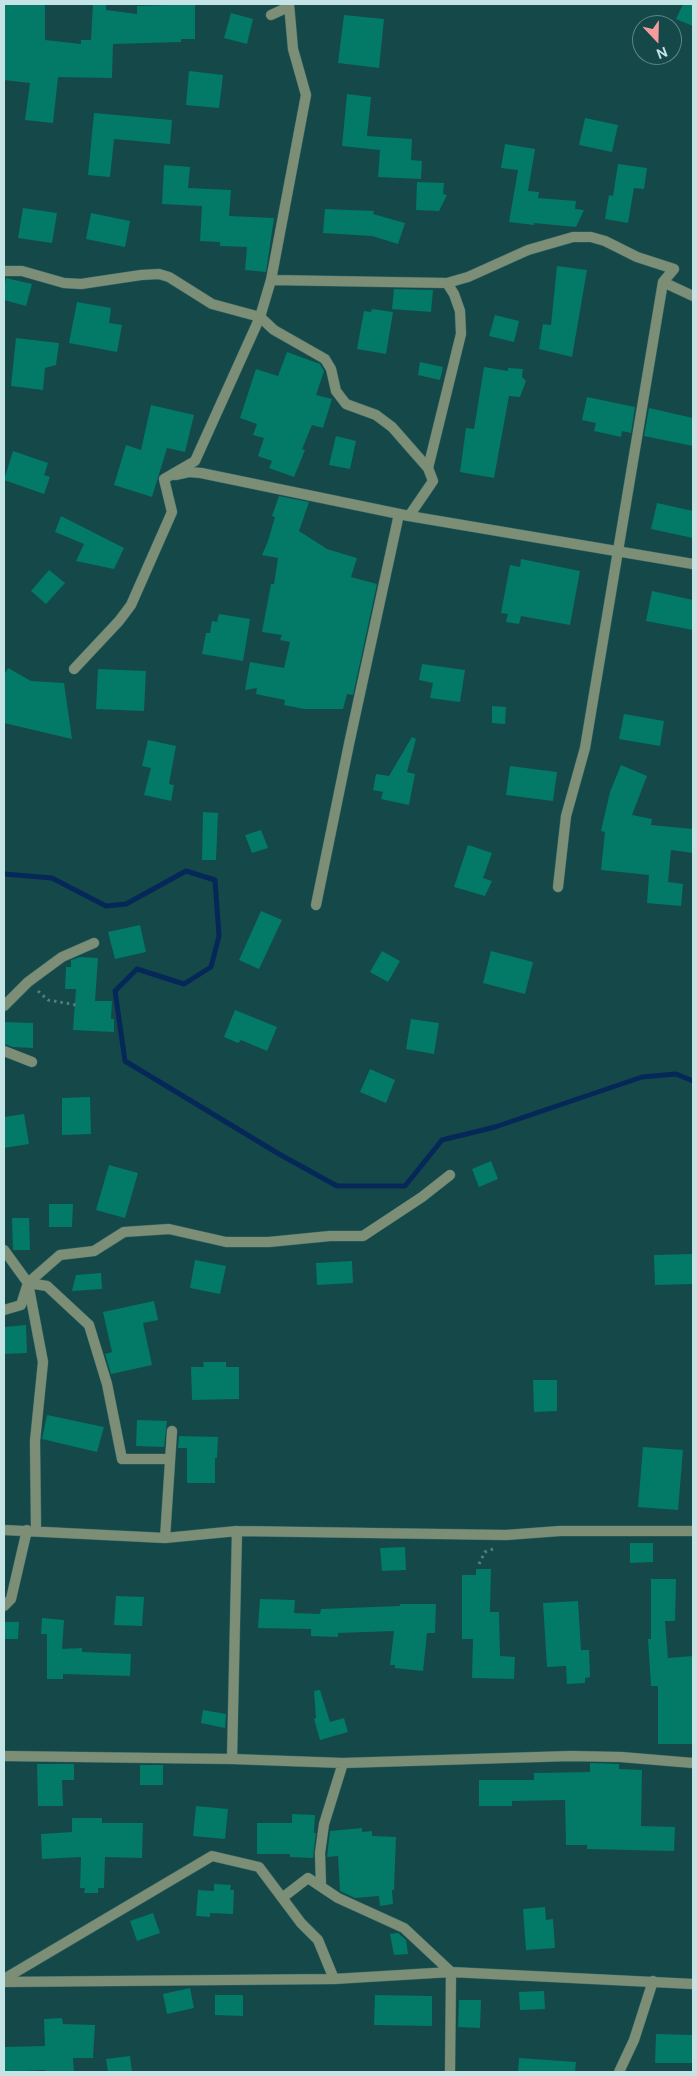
<!DOCTYPE html>
<html>
<head>
<meta charset="utf-8">
<style>
  body { margin:0 }
  #map { position:relative; width:697px; height:2076px; overflow:hidden; background:#154849; font-family:"DM Sans",sans-serif }
  canvas { display:block }
  .frame { position:absolute; inset:0; border:5px solid #c5e4e5; pointer-events:none }
  .north { position:absolute; left:632px; top:15px; width:50px; height:50px; box-sizing:border-box; background:#154849; border:1px solid #5b8687; border-radius:50%; rotate:159deg; font-size:14px; font-weight:700; line-height:20px; text-align:center; color:#c5e4e5 }
  .north::after { content:''; display:block; margin:auto; width:18px; height:22px; background:#f59b9d; clip-path:polygon(50% 0,100% 100%,50% 72%,0 100%) }
</style>
</head>
<body>
<div id="map">
<canvas width="697" height="2076"></canvas>
<div class="frame"></div>
<div class="north">N</div>
</div>
<script>
const c = document.querySelector('canvas').getContext('2d');
c.lineJoin = 'round';
const poly = rows => new Path2D(rows.map(r => 'M' + r).join(''));
function trace(path, color, width, dash) { c.strokeStyle = color; c.lineWidth = width; c.lineCap = dash ? 'butt' : 'round'; c.setLineDash(dash || []); c.stroke(path); }
function fill(path, color) { c.fillStyle = color; c.fill(path, 'evenodd'); }
const stream = poly([
  [4,874,52,878,106,906,126,904,186,871,215,880,219,936,211,967,184,984,137,969,115,991,125,1061,279,1154,337,1186,405,1186,442,1140,495,1127,642,1077,676,1074,693,1081]
]);
const building = poly([
  [4,4,45,4,45,40,81,44,81,40,91,40,93,4,106,4,106,10,137,14,137,6,195,4,195,39,181,39,181,42,113,44,112,78,58,77,53,123,25,120,30,83,4,80],
  [683,4,693,4,693,26,676,19],
  [231,13,253,19,247,44,224,38],
  [344,15,384,19,379,68,338,63],
  [189,71,223,75,219,108,186,105],
  [347,94,371,97,367,136,412,139,411,160,422,161,421,179,378,177,380,150,342,146],
  [94,113,172,120,170,144,114,139,110,177,88,175],
  [585,118,618,125,612,152,579,145],
  [505,144,535,149,528,191,539,192,538,198,576,201,575,209,584,210,576,227,534,223,534,225,509,222,518,170,501,168],
  [618,164,647,168,644,189,634,188,628,223,605,219,609,195,613,196],
  [164,165,190,167,188,188,231,190,229,216,274,218,266,272,245,270,247,247,220,246,220,242,200,241,202,206,162,204],
  [417,182,444,183,443,194,447,195,439,211,416,210],
  [23,208,57,213,52,243,18,238],
  [325,209,374,211,373,214,405,223,398,244,372,236,323,233],
  [91,213,130,221,125,247,86,239],
  [557,266,587,270,572,357,539,349,543,324,551,325],
  [6,278,32,284,26,306,4,300,4,288],
  [394,289,433,290,431,312,392,309],
  [77,302,111,308,109,323,122,325,117,352,69,343],
  [372,309,393,312,386,354,357,349,364,311,371,312],
  [495,315,519,321,514,342,489,336],
  [16,338,59,343,56,365,45,368,43,390,11,386],
  [287,352,320,364,324,371,316,395,332,399,323,428,312,425,302,449,305,450,294,477,269,468,272,461,258,456,264,438,253,435,257,424,240,418,256,369,278,376],
  [420,362,443,367,440,380,418,375],
  [484,367,508,371,508,368,523,369,522,377,526,381,520,397,509,396,494,478,460,472,466,428,474,429],
  [587,397,635,407,631,433,622,431,621,437,594,431,596,423,582,420],
  [151,405,194,415,185,452,167,448,152,497,114,485,126,445,141,450],
  [649,408,693,418,693,446,644,436],
  [336,436,356,441,350,469,329,465],
  [13,451,48,463,44,475,50,477,44,494,4,480],
  [279,496,309,502,299,531,327,549,357,558,351,577,377,584,353,695,347,694,343,709,304,709,284,705,285,700,256,694,257,688,245,690,250,662,284,668,290,642,280,640,282,635,262,632,271,584,274,584,278,558,262,555,268,541,275,517,272,516],
  [657,503,693,511,693,538,651,529],
  [61,516,124,548,114,569,76,561,84,544,55,532],
  [521,559,580,571,570,625,521,616,519,624,506,622,508,614,501,613,510,565,520,567],
  [49,570,65,583,46,604,31,591],
  [652,591,693,600,693,630,646,621],
  [219,614,250,619,243,661,202,654,206,633,210,633,212,621,217,622],
  [422,664,465,670,460,702,430,698,433,683,419,680],
  [8,668,31,681,64,683,72,739,4,723,4,675],
  [98,669,146,671,144,711,96,709],
  [492,706,506,707,505,724,492,723],
  [624,714,664,721,660,746,619,739],
  [412,737,416,739,407,772,415,774,409,805,381,799,383,792,373,790,376,774,389,776],
  [148,740,176,746,169,784,174,785,171,801,144,795,151,768,142,766],
  [621,765,647,776,632,815,652,819,651,825,693,829,693,853,671,850,668,882,683,884,681,906,647,903,649,875,601,870,605,832,601,831,610,792],
  [510,766,557,772,553,801,506,795],
  [203,812,218,813,216,860,202,860],
  [261,830,268,848,252,853,245,835],
  [468,845,492,853,483,878,492,881,485,896,454,887],
  [261,911,282,920,259,969,239,960],
  [140,925,146,952,115,959,108,932],
  [382,951,400,961,388,982,370,972],
  [491,951,533,962,525,994,483,983],
  [80,957,98,958,95,1001,112,1001,111,1019,114,1019,114,1032,73,1030,76,989,65,989,66,967,71,967,71,960],
  [235,1010,277,1027,267,1051,241,1040,238,1043,224,1037],
  [411,1019,439,1023,434,1054,406,1049],
  [4,1022,33,1023,33,1048,13,1047,4,1044],
  [370,1069,395,1080,386,1103,360,1092],
  [90,1097,91,1134,62,1135,62,1098],
  [24,1114,29,1144,4,1148,4,1117],
  [491,1161,498,1179,479,1187,472,1169],
  [109,1165,138,1173,125,1218,96,1210],
  [49,1204,73,1204,72,1227,49,1227],
  [12,1218,29,1218,30,1250,13,1250],
  [693,1254,693,1284,655,1285,654,1255],
  [195,1260,226,1266,220,1294,190,1288],
  [352,1261,353,1283,317,1285,316,1263],
  [101,1273,102,1289,72,1291,76,1275],
  [154,1301,158,1320,143,1323,152,1365,111,1374,105,1354,112,1352,103,1312],
  [26,1325,27,1353,4,1354,4,1327],
  [203,1362,226,1362,226,1367,239,1367,239,1399,192,1400,191,1367,204,1367],
  [533,1380,557,1380,557,1411,534,1412],
  [47,1415,104,1427,97,1452,42,1439],
  [137,1420,167,1421,164,1447,136,1446],
  [179,1436,218,1437,217,1458,215,1458,215,1483,187,1483,187,1448,178,1448],
  [643,1447,683,1450,678,1510,638,1507],
  [630,1543,653,1543,653,1562,630,1563],
  [405,1547,406,1570,382,1571,380,1548],
  [476,1569,491,1569,490,1612,499,1612,500,1656,515,1657,514,1679,472,1678,473,1639,462,1639,462,1575,476,1575],
  [651,1579,676,1579,675,1621,665,1621,668,1658,693,1656,693,1744,658,1744,658,1686,651,1686,648,1639,651,1639],
  [116,1596,144,1597,142,1626,114,1625],
  [260,1599,295,1600,294,1613,320,1614,321,1609,400,1606,400,1604,436,1604,435,1633,427,1633,423,1671,395,1668,395,1665,390,1665,394,1631,338,1633,338,1637,311,1636,311,1629,258,1628],
  [578,1601,581,1650,589,1650,590,1677,585,1678,585,1683,567,1684,566,1666,547,1667,543,1603],
  [42,1618,64,1620,62,1649,82,1648,82,1652,131,1654,130,1676,63,1674,63,1679,47,1679,47,1634,41,1634],
  [4,1622,19,1622,18,1639,4,1639],
  [320,1690,330,1722,344,1718,348,1732,320,1740,314,1719,316,1718,314,1691],
  [203,1710,226,1714,225,1728,201,1723],
  [590,1763,619,1764,619,1769,642,1770,641,1826,675,1827,674,1851,587,1849,587,1845,566,1845,565,1800,512,1801,512,1806,479,1806,479,1780,534,1780,534,1773,590,1772],
  [37,1764,74,1764,74,1780,62,1780,63,1806,38,1806],
  [140,1765,163,1765,163,1785,140,1785],
  [196,1806,228,1809,225,1839,193,1836],
  [292,1814,315,1815,314,1833,316,1833,313,1858,290,1857,290,1854,257,1854,257,1823,292,1823],
  [72,1818,102,1818,102,1823,143,1823,142,1858,105,1857,104,1888,98,1888,98,1893,84,1893,85,1888,80,1888,81,1857,42,1859,41,1834,72,1832],
  [362,1828,362,1832,372,1831,372,1836,396,1837,394,1890,392,1890,393,1904,380,1906,379,1896,355,1898,340,1891,338,1856,327,1857,330,1831],
  [214,1884,231,1885,230,1890,234,1890,233,1914,210,1913,210,1917,196,1916,198,1890,214,1891],
  [545,1907,546,1920,553,1919,555,1948,526,1950,523,1909],
  [153,1913,160,1933,137,1941,130,1921],
  [398,1933,406,1940,408,1954,394,1955,390,1934],
  [190,1988,194,2008,167,2014,163,1994],
  [544,1991,545,2009,520,2010,519,1992],
  [215,1995,243,1995,243,2016,215,2015],
  [375,1995,432,1996,432,2026,374,2025],
  [459,2000,481,2000,480,2028,458,2027],
  [62,2018,63,2024,95,2025,93,2058,73,2058,74,2072,45,2072,45,2070,4,2072,4,2047,45,2046,44,2019],
  [656,2034,693,2035,693,2063,655,2063],
  [130,2056,132,2072,108,2072,106,2059],
  [519,2058,576,2062,575,2072,518,2072]
]);
const path = poly([
  [38,991,48,1000,76,1005],
  [479,1564,485,1552,493,1549]
]);
const street = poly([
  [271,15,284,9,289,4],
  [4,271,22,271,64,283,81,284,141,275,159,274,169,277,212,304,260,317,274,330,325,359,331,369,336,391,346,404,376,415,392,427,428,468,433,481,409,516],
  [271,280,447,283,454,294,460,311,461,334,428,468],
  [447,283,468,277,528,250,573,237,591,237,605,241,637,257,674,269,663,282,693,296],
  [175,475,189,472,201,473,409,516,693,564],
  [74,669,119,621,131,605,172,512,164,479,195,461,260,317,271,280,306,95,293,49,289,4],
  [558,887,566,816,585,748,663,282],
  [316,905,349,744,399,514],
  [4,1006,28,982,62,957,94,943],
  [4,1051,32,1062],
  [4,1250,28,1283,43,1362,35,1441,36,1530],
  [28,1283,47,1286,89,1325,107,1384,122,1459,170,1459],
  [4,1310,21,1305,28,1283,60,1255,94,1251,124,1232,169,1229,226,1242,269,1242,330,1236,363,1236,422,1197,450,1175],
  [4,1530,165,1538,237,1531,506,1535,560,1531,693,1531],
  [165,1538,172,1431],
  [4,1606,11,1599,27,1530],
  [4,1756,232,1759,343,1763,571,1756,621,1757,693,1763],
  [232,1759,237,1531],
  [321,1886,320,1853,324,1824,343,1763],
  [282,1898,308,1878,338,1898,404,1928,451,1972,450,2072],
  [4,1979,212,1856,259,1867,301,1923,318,1940,334,1979],
  [4,1982,334,1979,451,1972,693,1984],
  [619,2072,634,2040,653,1981]
]);
trace(stream, '#062858', 5);
fill(building, '#037967');
trace(street, '#386768', 11);
trace(path, '#517e7f', 3, [2.5, 4]);
trace(street, '#7c8f76', 10);
</script>
</body>
</html>
